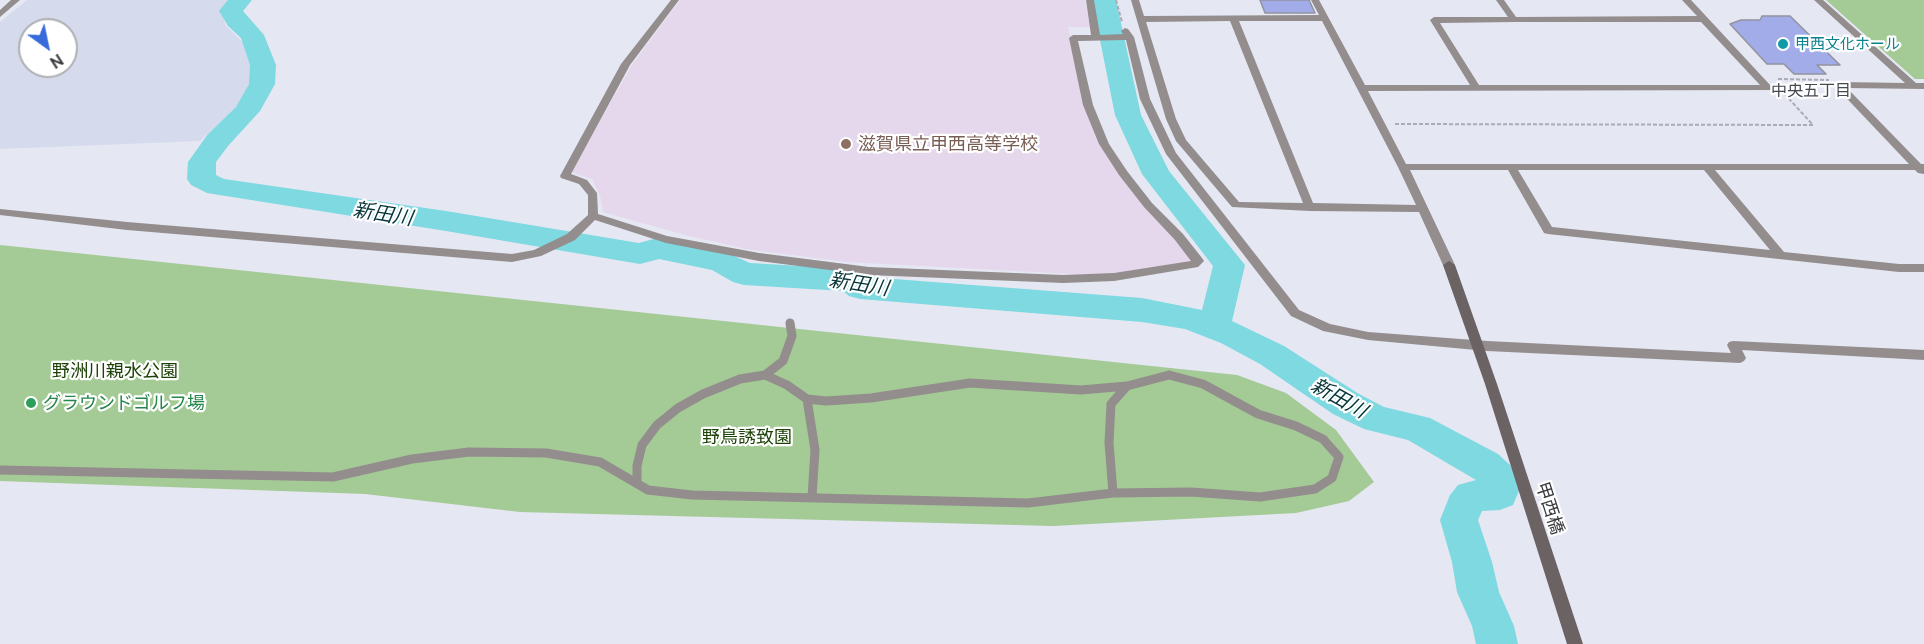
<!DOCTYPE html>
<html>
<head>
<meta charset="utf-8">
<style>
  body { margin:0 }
  #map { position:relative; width:1924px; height:644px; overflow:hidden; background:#e5e7f3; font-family:Ubuntu,sans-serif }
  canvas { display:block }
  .north { position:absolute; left:18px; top:18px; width:60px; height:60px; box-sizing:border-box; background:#fff; border:2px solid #afb0b1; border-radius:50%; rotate:147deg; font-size:16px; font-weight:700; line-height:24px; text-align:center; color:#38393d }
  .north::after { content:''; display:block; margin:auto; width:21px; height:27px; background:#376ada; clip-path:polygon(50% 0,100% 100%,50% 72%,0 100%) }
</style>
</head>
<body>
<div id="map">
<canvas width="1924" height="644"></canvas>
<div class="north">N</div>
</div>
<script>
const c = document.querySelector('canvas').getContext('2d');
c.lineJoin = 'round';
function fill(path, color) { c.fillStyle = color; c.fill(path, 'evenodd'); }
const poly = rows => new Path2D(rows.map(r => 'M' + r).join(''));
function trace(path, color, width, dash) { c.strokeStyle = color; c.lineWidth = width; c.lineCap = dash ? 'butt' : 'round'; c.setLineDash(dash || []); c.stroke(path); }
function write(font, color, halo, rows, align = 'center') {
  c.font = font + ' Ubuntu,"Noto Sans JP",sans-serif'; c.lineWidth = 4.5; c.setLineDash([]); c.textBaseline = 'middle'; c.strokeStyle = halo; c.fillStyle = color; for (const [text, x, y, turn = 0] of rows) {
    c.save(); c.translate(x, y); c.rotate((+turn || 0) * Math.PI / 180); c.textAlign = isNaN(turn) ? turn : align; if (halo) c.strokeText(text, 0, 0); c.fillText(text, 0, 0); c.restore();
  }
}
const built = poly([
  [27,0,233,0,223,13,225,25,244,43,253,75,240,103,200,141,0,149,0,22],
  [30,30,66,30,66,66,30,66]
]);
const education = poly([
  [680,0,1085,0,1090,27,1068,27,1095,126,1114,163,1197,262,1109,276,846,262,746,249,685,235,603,212,600,196,592,179,571,172,632,65]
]);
const green = poly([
  [1826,0,1924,0,1924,79,1915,79],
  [0,245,1237,375,1286,393,1336,430,1374,482,1349,501,1296,513,1053,526,520,512,365,494,0,481]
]);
const river = poly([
  [228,0,252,0,243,11,264,35,276,65,275,84,260,111,228,146,216,162,216,175,224,179,446,211,639,243,657,238,721,250,750,263,851,269,862,272,868,277,1142,298,1202,310,1213,266,1142,174,1115,115,1092,0,1116,0,1141,115,1169,171,1245,265,1232,321,1284,346,1359,394,1384,407,1430,418,1498,454,1510,465,1521,486,1513,505,1500,510,1482,511,1478,520,1492,562,1499,592,1514,626,1518,644,1476,644,1472,626,1457,592,1452,562,1440,520,1450,495,1458,485,1476,480,1408,440,1364,429,1333,414,1260,364,1221,343,1185,329,1142,322,860,299,849,296,843,291,744,285,733,282,712,270,659,259,640,264,446,231,207,193,191,185,187,179,188,162,208,134,236,107,249,84,250,65,241,38,228,26,219,11,228,0]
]);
const building = poly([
  [1260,0,1309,0,1315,13,1265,13,1260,0],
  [1762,16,1790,16,1840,65,1817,65,1826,74,1794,74,1784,64,1767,64,1730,24,1741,20,1760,20,1762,16]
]);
const path = poly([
  [1116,0,1122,22],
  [1778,79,1829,80],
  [1395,124,1813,125,1780,89]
]);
const lane = poly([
  [765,375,783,361,792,336,790,323],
  [1169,375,1203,384,1258,414,1296,426,1323,439,1339,457,1332,478,1315,489,1260,497,1191,492,1113,493,1109,443,1111,404,1127,386,1169,375],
  [807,399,815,450,812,497],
  [0,470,333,477,412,459,469,452,546,453,600,462,648,490,692,495,1028,503,1113,493],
  [637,483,637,466,642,445,657,425,678,408,703,394,740,379,765,375,787,385,807,399,826,401,871,398,970,383,1081,390,1127,386]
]);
const street = poly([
  [11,0,20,0,0,17,0,10,11,0],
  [671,0,679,0,630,65,571,174,587,180,597,193,598,214,667,236,759,253,869,267,1063,275,1114,273,1191,261,1175,240,1144,207,1119,175,1099,144,1083,105,1069,38,1073,35,1091,35,1086,0,1094,0,1100,35,1123,34,1121,31,1125,28,1128,29,1134,37,1150,99,1176,153,1299,310,1330,324,1368,332,1487,341,1731,353,1727,345,1729,342,1733,341,1924,350,1924,360,1742,350,1746,358,1744,361,1740,363,1487,351,1368,340,1323,331,1291,316,1166,154,1140,99,1126,40,1078,41,1093,105,1109,144,1127,171,1152,203,1183,234,1202,258,1204,261,1198,267,1114,281,1063,283,869,275,759,261,666,243,595,220,575,240,541,256,512,262,127,230,0,215,0,209,127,222,512,254,534,250,567,234,588,215,588,195,579,184,561,178,560,176,621,64,671,0],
  [1131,0,1139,0,1144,16,1319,15,1311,0,1319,0,1365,85,1470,85,1430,20,1434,17,1508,17,1496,0,1504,0,1516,17,1697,16,1682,0,1691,0,1771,86,1771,90,1368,91,1406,164,1909,164,1834,85,1839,82,1905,83,1814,0,1823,0,1916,83,1924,83,1924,89,1847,88,1921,164,1924,164,1924,174,1918,173,1915,170,1715,170,1784,252,1899,264,1924,264,1924,272,1899,272,1548,234,1544,233,1508,170,1410,170,1455,265,1449,269,1443,265,1419,212,1310,211,1232,207,1176,141,1166,119,1131,0],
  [1230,21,1303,203,1239,202,1186,140,1176,119,1146,22,1230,21],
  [1239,21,1322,21,1398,167,1416,205,1313,203,1239,21],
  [1515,22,1701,22,1760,85,1479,85,1440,23,1515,22],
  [1518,170,1704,170,1770,250,1552,227,1518,170]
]);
const secondary = poly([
  [1449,261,1455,265,1497,384,1583,644,1567,644,1485,384,1443,265,1449,261]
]);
const markers = [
  [1783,44,6,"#0f9aa8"],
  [846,144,6,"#8d6e63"],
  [31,403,6,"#2e9e5b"]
];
const farCulturenames = [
  ["甲西文化ホール",1795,44]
];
const farNeighbourhoodnames = [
  ["中央五丁目",1811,91]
];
const educationNames = [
  ["滋賀県立甲西高等学校",858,144]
];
const parkNames = [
  ["野洲川親水公園",115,371],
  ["野鳥誘致園",747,437]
];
const leisureNames = [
  ["グラウンドゴルフ場",43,403]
];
const streetNames = [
  ["甲西橋",1550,508,72]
];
const waterNames = [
  ["新田川",383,214,9],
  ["新田川",859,284,9],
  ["新田川",1339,398,29]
];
fill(built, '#d6daed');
fill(education, '#e5d8ec');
fill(green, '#a4ca95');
fill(river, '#7ed9e0');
fill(building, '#a2ace8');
trace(building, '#91939e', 1.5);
trace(path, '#aaabb5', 2, [4, 2]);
trace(lane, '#938d8d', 9);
fill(street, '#938d8d');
fill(secondary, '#6a6263');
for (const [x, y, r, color] of markers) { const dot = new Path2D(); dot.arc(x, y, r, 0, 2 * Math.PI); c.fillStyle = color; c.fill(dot); trace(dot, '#fff', 2); }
write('15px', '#0d838f', '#fff', farCulturenames, 'left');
write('16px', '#464852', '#fff', farNeighbourhoodnames);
write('18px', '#785e54', '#fff', educationNames, 'left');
write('18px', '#1d4207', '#fff', parkNames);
write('18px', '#27864d', '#fff', leisureNames, 'left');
write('18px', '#38393d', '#fff', streetNames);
write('italic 20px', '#073538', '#fff', waterNames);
</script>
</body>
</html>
